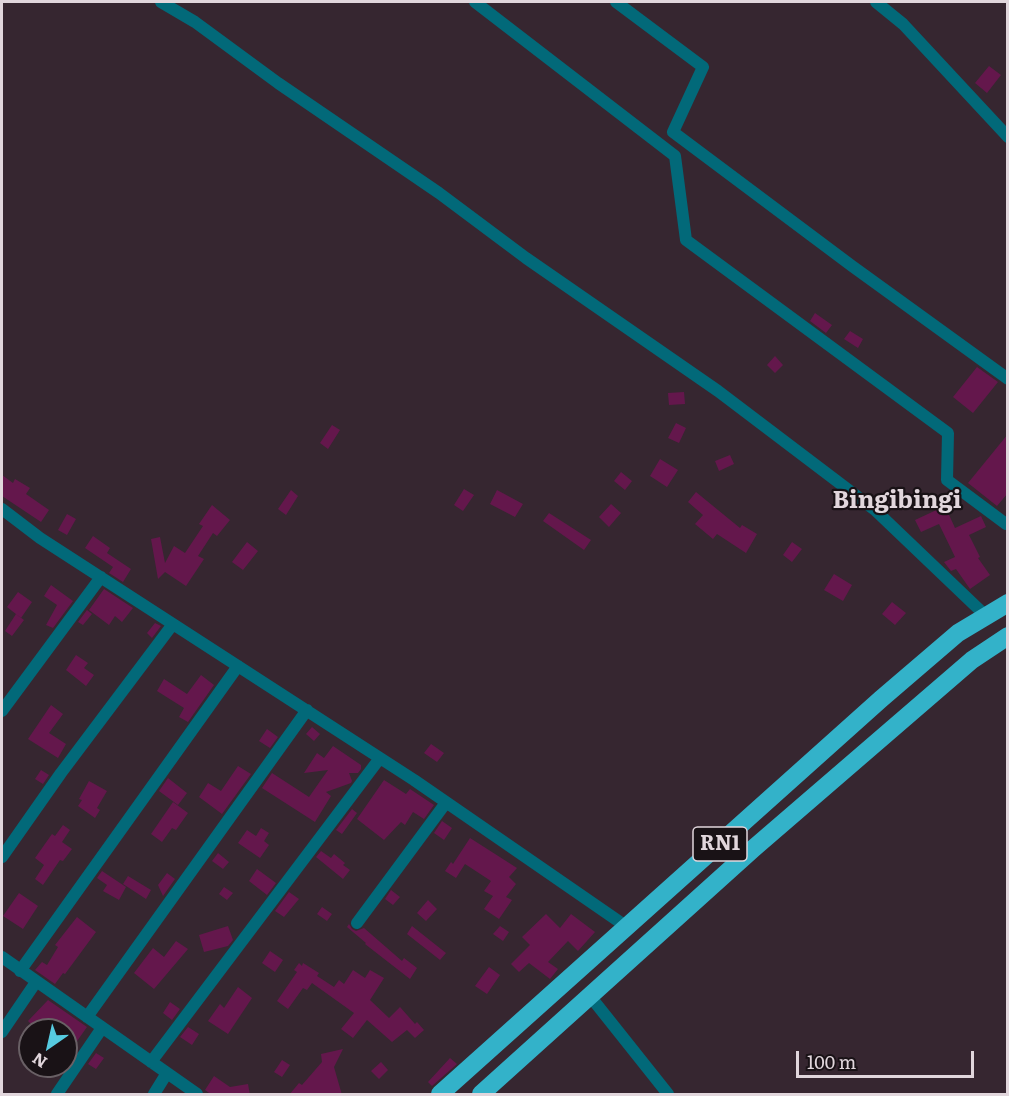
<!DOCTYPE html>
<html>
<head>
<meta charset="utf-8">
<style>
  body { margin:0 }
  #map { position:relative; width:1009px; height:1096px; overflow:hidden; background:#362630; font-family:Literata,serif }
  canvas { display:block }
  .frame { position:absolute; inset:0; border:3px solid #e1d6dc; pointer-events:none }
  .north { position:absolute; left:18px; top:1018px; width:60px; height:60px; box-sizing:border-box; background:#191216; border:2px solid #696065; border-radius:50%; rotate:214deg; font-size:16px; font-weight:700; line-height:24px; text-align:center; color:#e1d6dc }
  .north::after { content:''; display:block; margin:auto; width:21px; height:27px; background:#56cae0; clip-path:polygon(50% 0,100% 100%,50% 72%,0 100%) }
  .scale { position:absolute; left:796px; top:1051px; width:178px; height:27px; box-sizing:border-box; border:3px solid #e1d6dc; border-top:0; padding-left:8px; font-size:18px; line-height:21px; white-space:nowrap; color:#e1d6dc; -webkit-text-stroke:4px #191216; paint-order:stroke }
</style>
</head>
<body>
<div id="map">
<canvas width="1009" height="1096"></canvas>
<div class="frame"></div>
<div class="north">N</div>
<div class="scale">100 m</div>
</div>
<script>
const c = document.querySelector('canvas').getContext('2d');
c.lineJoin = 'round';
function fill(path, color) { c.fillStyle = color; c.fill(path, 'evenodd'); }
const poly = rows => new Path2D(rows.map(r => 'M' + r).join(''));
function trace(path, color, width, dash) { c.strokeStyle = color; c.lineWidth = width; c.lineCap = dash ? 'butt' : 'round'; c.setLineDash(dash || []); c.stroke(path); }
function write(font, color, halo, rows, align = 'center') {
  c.font = font + ' Literata,serif'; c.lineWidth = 4.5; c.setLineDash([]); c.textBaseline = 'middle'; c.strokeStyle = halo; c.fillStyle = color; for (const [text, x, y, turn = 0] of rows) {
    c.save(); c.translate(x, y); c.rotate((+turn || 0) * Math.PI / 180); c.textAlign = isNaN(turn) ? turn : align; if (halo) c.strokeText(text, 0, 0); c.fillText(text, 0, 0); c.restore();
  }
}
const building = poly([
  [989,66,1001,75,987,93,975,83],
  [815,313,832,325,826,333,810,321],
  [850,331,863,339,858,348,844,339],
  [775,356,783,365,775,373,767,365],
  [977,367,998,382,973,413,953,397],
  [684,392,685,404,669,405,668,393],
  [676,423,686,428,679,443,668,438],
  [332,425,340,430,328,449,320,443],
  [1008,434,1008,493,997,506,968,483],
  [730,455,734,464,719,471,715,461],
  [660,459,678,470,667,487,650,476],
  [621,472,632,481,625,490,614,481],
  [2,475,13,483,15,479,30,488,26,494,49,510,41,522,2,496],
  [464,489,474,495,463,511,454,505],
  [291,490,298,496,286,515,278,509],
  [497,490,523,504,515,517,490,504],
  [696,492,740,528,742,525,757,534,746,553,717,534,713,539,695,524,703,515,688,502],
  [611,504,621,513,609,527,599,517],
  [212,505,230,520,217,536,213,533,198,556,204,559,186,586,165,572,158,579,151,539,160,537,165,563,174,546,185,553,203,526,199,524],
  [945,506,955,528,981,516,986,527,969,535,980,557,978,558,990,575,970,589,956,569,951,571,944,562,955,557,939,524,921,532,915,520],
  [549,513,591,540,584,550,543,521],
  [67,514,76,519,67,535,58,530],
  [93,536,110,548,107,553,131,569,123,582,109,573,113,567,85,548],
  [247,542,258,551,243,570,232,562],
  [792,542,802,549,792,562,783,555],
  [834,574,852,585,843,601,824,590],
  [51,585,73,601,53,628,46,625,57,605,44,596],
  [104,589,133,608,122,622,115,616,109,625,89,610],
  [18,592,32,602,21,618,7,607],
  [892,602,906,613,895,625,882,614],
  [87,610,92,614,83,625,78,622],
  [16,614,24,620,12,636,5,631],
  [155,623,161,626,152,638,147,633],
  [76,655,88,663,84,668,94,675,86,686,66,670],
  [201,675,214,685,188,722,179,717,184,708,157,691,164,679,187,694],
  [51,705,63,714,49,733,66,744,58,758,28,739],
  [312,727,320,734,314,741,306,734],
  [267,729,278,737,270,748,259,741],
  [431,744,444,753,437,762,424,753],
  [333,746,361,765,361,769,358,773,349,773,352,781,351,783,326,792,331,796,315,822,262,788,272,773,309,797,328,770,304,773,317,753,324,758],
  [238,766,251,774,222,814,199,797,208,783,221,791],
  [41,770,49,775,43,784,35,779],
  [168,778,187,793,178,805,159,791],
  [384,780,406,794,410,789,434,805,424,819,413,812,405,825,401,822,384,840,357,819],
  [89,781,107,791,97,808,100,810,95,818,78,806,82,800,79,799],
  [173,802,188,813,176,830,172,828,162,842,151,834],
  [352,809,357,813,342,834,336,830],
  [442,821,452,828,444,840,434,833],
  [63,825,70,830,62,842,72,849,63,861,60,860,43,885,35,879,44,865,35,858,52,834,55,836],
  [261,828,269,833,264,841,269,845,260,858,238,843,247,830,256,836],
  [470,838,517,868,509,877,516,884,506,897,512,900,499,919,484,909,493,896,484,891,491,881,465,864,456,878,445,871,451,862,453,864],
  [321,851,331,858,334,854,345,863,343,865,350,870,343,879,316,857],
  [218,853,229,862,223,869,212,861],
  [257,869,276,883,267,895,249,881],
  [102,871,126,887,119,900,103,891,107,885,97,878],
  [167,873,175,879,163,896,158,885],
  [128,876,151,890,146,899,123,884],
  [224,887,233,893,227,900,219,894],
  [391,890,400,897,393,905,385,899],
  [289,892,299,899,284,917,275,911],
  [19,893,38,906,23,929,3,916],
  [428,900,437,909,426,921,417,913],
  [322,907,332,914,327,921,317,914],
  [546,914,560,928,571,914,595,932,578,951,568,941,548,962,558,969,550,979,529,963,519,972,511,964,530,945,522,937],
  [77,917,96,932,65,974,63,973,55,984,35,970,42,962,47,965,58,947,55,945],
  [349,924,352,929,356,931,364,928,402,961,404,958,417,968,410,979,365,944,366,943,347,927],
  [228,926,233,940,228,946,204,952,199,935],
  [412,926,446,953,440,960,407,934],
  [500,926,509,932,503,941,493,934],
  [176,941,188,949,154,989,134,973,153,948,164,957],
  [270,951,283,960,275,972,262,963],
  [299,963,302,966,303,963,319,973,317,976,334,987,339,980,344,984,353,970,365,978,370,970,384,978,370,1000,389,1018,400,1007,415,1024,417,1022,424,1030,415,1038,407,1030,392,1042,367,1020,353,1038,341,1029,354,1013,312,983,307,990,303,988,288,1009,277,1001,297,972,294,970],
  [489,967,500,975,487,994,475,986],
  [238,987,252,998,228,1034,208,1021,220,1004,224,1008],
  [48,1000,87,1027,75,1044,73,1043,66,1052,66,1030,37,1030,28,1021],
  [170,1002,180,1009,172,1020,163,1013],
  [188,1027,199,1034,192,1045,180,1037],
  [343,1049,334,1067,342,1095,289,1095,299,1083,302,1085,322,1062,321,1054],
  [96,1053,104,1058,96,1069,88,1064],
  [450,1058,457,1064,432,1086,428,1082],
  [282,1060,290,1065,282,1077,274,1072],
  [381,1062,388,1070,379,1079,371,1071],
  [214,1076,230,1087,248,1084,250,1095,212,1095,205,1090]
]);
const street = poly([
  [161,2,195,22,278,83,439,193,526,258,718,391,875,510,986,616],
  [475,2,675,156,686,240,948,433,947,480,1006,524],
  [616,2,703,67,673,132,852,266,1008,379],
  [876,2,903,24,1008,137],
  [2,509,40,538,414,780,627,927],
  [2,711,101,577],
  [2,857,61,773,173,624],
  [357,923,445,804],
  [2,957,197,1094],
  [20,971,238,666],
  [590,996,668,1094],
  [87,1017,307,710],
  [2,1032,36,982],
  [151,1062,380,758],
  [57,1094,102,1028],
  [154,1094,167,1073]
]);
const highway = poly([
  [440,1094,881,699,958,633,1008,603],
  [481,1094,754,848,972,660,1008,636]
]);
const shields = [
  [720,844,54]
];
const shieldNames = [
  ["RN1",720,844]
];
const quarterNames = [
  ["Bingibingi",897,501]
];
fill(building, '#64174c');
trace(street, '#026979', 12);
trace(highway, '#33b2c9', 18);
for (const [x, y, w] of shields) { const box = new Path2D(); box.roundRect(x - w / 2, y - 17, w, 34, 4.5); c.fillStyle = '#191216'; c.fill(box); trace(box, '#e1d6dc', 1.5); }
write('bold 20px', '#e1d6dc', null, shieldNames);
write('bold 24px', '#e1d6dc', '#191216', quarterNames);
</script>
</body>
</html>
